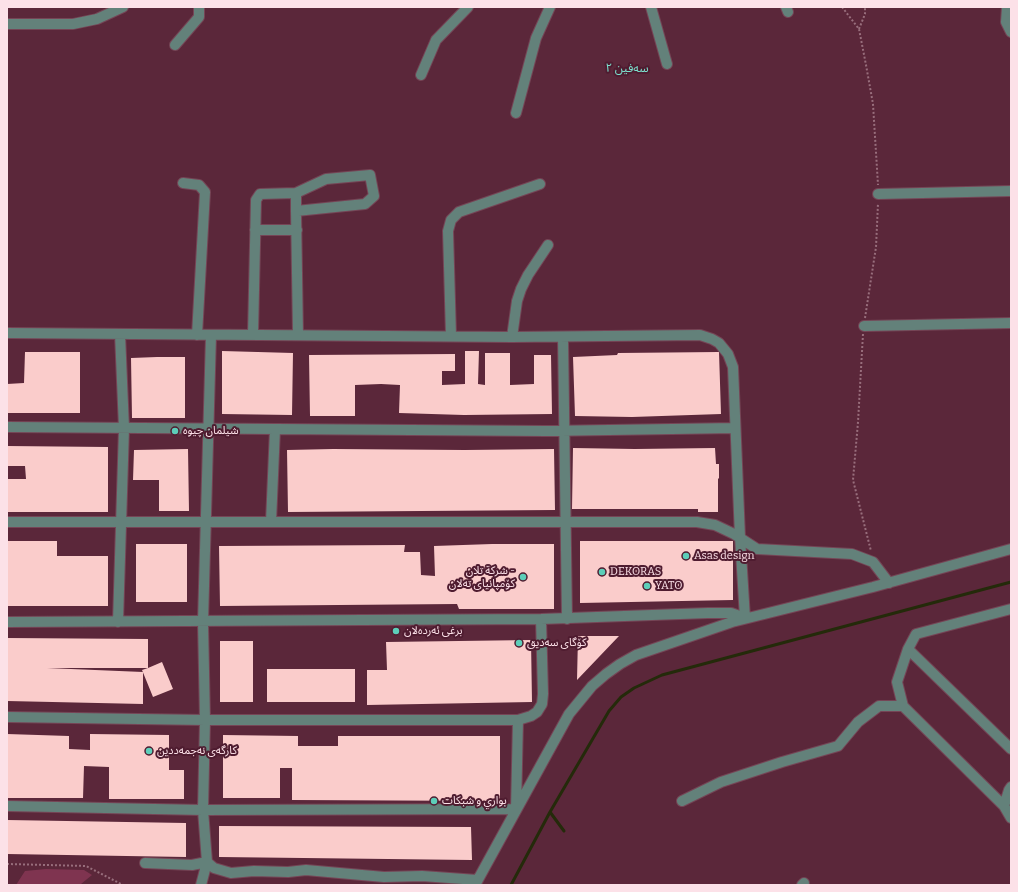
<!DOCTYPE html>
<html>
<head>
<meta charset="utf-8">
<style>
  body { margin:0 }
  #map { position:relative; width:1018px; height:892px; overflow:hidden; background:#5b273a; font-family:Bitter,serif }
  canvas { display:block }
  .frame { position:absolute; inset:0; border:8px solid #fce1e8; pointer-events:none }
</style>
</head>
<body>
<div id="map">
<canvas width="1018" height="892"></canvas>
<div class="frame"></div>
</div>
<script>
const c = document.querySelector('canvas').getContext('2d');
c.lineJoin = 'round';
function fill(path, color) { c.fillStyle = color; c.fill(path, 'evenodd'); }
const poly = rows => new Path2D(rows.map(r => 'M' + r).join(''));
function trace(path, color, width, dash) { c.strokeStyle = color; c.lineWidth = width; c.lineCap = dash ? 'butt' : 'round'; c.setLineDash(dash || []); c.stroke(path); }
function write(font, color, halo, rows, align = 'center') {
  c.font = font + ' Bitter,"Noto Sans Arabic",serif'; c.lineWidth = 4; c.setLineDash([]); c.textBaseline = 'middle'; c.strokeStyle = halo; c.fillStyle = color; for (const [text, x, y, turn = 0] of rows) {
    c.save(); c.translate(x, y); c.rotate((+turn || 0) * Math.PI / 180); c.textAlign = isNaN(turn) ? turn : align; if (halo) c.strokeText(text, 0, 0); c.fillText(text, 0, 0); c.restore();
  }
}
const green = poly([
  [46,869,84,870,92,875,81,884,83,885,16,885,25,871]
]);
const stream = poly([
  [550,812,564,831],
  [511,885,550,812,609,711,621,697,634,688,662,675,1011,582]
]);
const building = poly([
  [222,351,293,353,292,415,222,414],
  [465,351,479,351,478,384,485,385,485,353,510,353,510,385,534,384,534,355,551,355,552,414,464,415,399,413,400,385,381,384,355,385,355,416,310,416,309,355,455,354,455,371,442,371,442,385,465,384],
  [25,352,80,352,80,413,7,413,7,384,24,383],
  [719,352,721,414,632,417,575,416,573,357,617,355,618,353],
  [157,357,185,357,185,418,132,418,131,358],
  [7,446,108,447,108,512,7,512,7,479,26,479,25,466,7,466],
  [573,448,635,449,715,448,716,464,719,464,719,479,718,478,718,512,698,512,698,509,572,509],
  [188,449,189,511,159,511,159,480,133,480,134,450],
  [333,449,465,450,554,449,555,510,288,512,287,450],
  [7,541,57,541,57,556,108,556,108,606,7,606],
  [580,541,733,541,733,600,580,603],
  [136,544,187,544,187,602,136,602],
  [492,544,554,544,554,609,459,609,457,604,220,606,219,546,405,545,404,552,420,552,421,575,435,576,434,546],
  [578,636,619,636,577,680],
  [7,638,148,639,148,668,162,662,173,689,153,697,142,670,148,668,47,668,143,672,143,704,7,701],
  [531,640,532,702,367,705,367,670,387,670,386,642],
  [220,641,253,641,253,702,220,702],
  [267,669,355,669,355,702,267,702],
  [7,734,69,736,69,749,90,750,90,734,169,735,169,770,184,770,184,799,109,799,109,767,84,766,83,798,7,798],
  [223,735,298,736,298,746,338,746,338,736,500,736,500,801,292,800,292,768,280,768,280,798,223,798],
  [7,820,186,823,186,857,7,854],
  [219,826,471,827,472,860,219,857]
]);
const path = poly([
  [842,7,859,29,866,65,873,104,878,185],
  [859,29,865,14,865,7],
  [865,318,876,247,878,203],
  [863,334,858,422,853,480,871,551],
  [7,864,86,866,123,885]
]);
const minor = poly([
  [651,7,667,64],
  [786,7,788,12],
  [1007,7,1006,22,1011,32],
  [7,24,73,24,97,19,123,7],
  [175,45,199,17,199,7],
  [421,75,436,40,468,7],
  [516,113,536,38,550,7],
  [183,183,199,185,205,192,197,335],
  [878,194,1011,191],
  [296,211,365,204,374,196,370,175,326,179,296,193,296,211,298,335],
  [255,230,297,230],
  [864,326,1011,323],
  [7,333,512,337,700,335,712,339,719,343,728,354,733,367,740,537,745,618,731,613,708,613,541,619,7,622],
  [253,335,256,200,260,194,296,193],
  [451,336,448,231,451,220,459,212,540,184],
  [512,337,517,301,521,289,528,275,548,245],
  [563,337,567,619],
  [7,427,546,431,735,428],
  [7,522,697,522,715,525,734,534,757,549,852,554,873,562,889,583],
  [271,522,275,429],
  [118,622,124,428,120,334],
  [908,649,1011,749],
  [7,717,205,720,518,720,516,809,203,810,7,806],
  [518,720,531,716,537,712,542,704,543,694,541,619],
  [1011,787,1009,790,1004,806,1011,818],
  [682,801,721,782,782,762,838,746,858,722,879,706,903,706],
  [1004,806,903,706,897,682,908,649,916,634,1011,609],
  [207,862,214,868,231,873,254,871,288,872,306,870,384,877,422,876,477,880],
  [145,863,192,865,207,862],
  [201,885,207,862,203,810,205,720,203,622,211,335],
  [475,885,569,714,592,686,606,674,620,664,636,655,732,622,873,587,1011,549],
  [802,885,804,883]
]);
const markers = [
  [175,431,4,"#5dceb9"],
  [686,556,4,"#5dceb9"],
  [602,572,4,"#5dceb9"],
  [523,577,4,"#5dceb9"],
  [647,586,4,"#5dceb9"],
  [396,631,4,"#5dceb9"],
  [519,643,4,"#5dceb9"],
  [149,751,4,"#5dceb9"],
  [434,801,4,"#5dceb9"]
];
const poiNames = [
  ["شيلمان چیوه",183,431],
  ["Asas design",694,556],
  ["شركة تلان -",515,571,"right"],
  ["کۆمپانیای تەلان",515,584,"right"],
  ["DEKORAS",610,572],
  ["YATO",655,586],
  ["برغی ئەردەلان",404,631],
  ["کۆگای سەدیق",527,643],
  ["کارگەی نەجمەددین",157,751],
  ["بواري و شبكات",442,801]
];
const neighbourhoodNames = [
  ["سەفین ٢",627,69]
];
fill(green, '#7f3450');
trace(stream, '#242a0a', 3);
fill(building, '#facccb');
trace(minor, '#754556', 12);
trace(path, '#986e7c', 2, [2, 2]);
trace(minor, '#63817a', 10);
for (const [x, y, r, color] of markers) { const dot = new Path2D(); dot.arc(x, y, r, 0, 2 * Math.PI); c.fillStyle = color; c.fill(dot); trace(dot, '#4f1c30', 1.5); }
write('11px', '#fce1e8', '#4f1c30', poiNames, 'left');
write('12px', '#7ce1cd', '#4f1c30', neighbourhoodNames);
</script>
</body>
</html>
